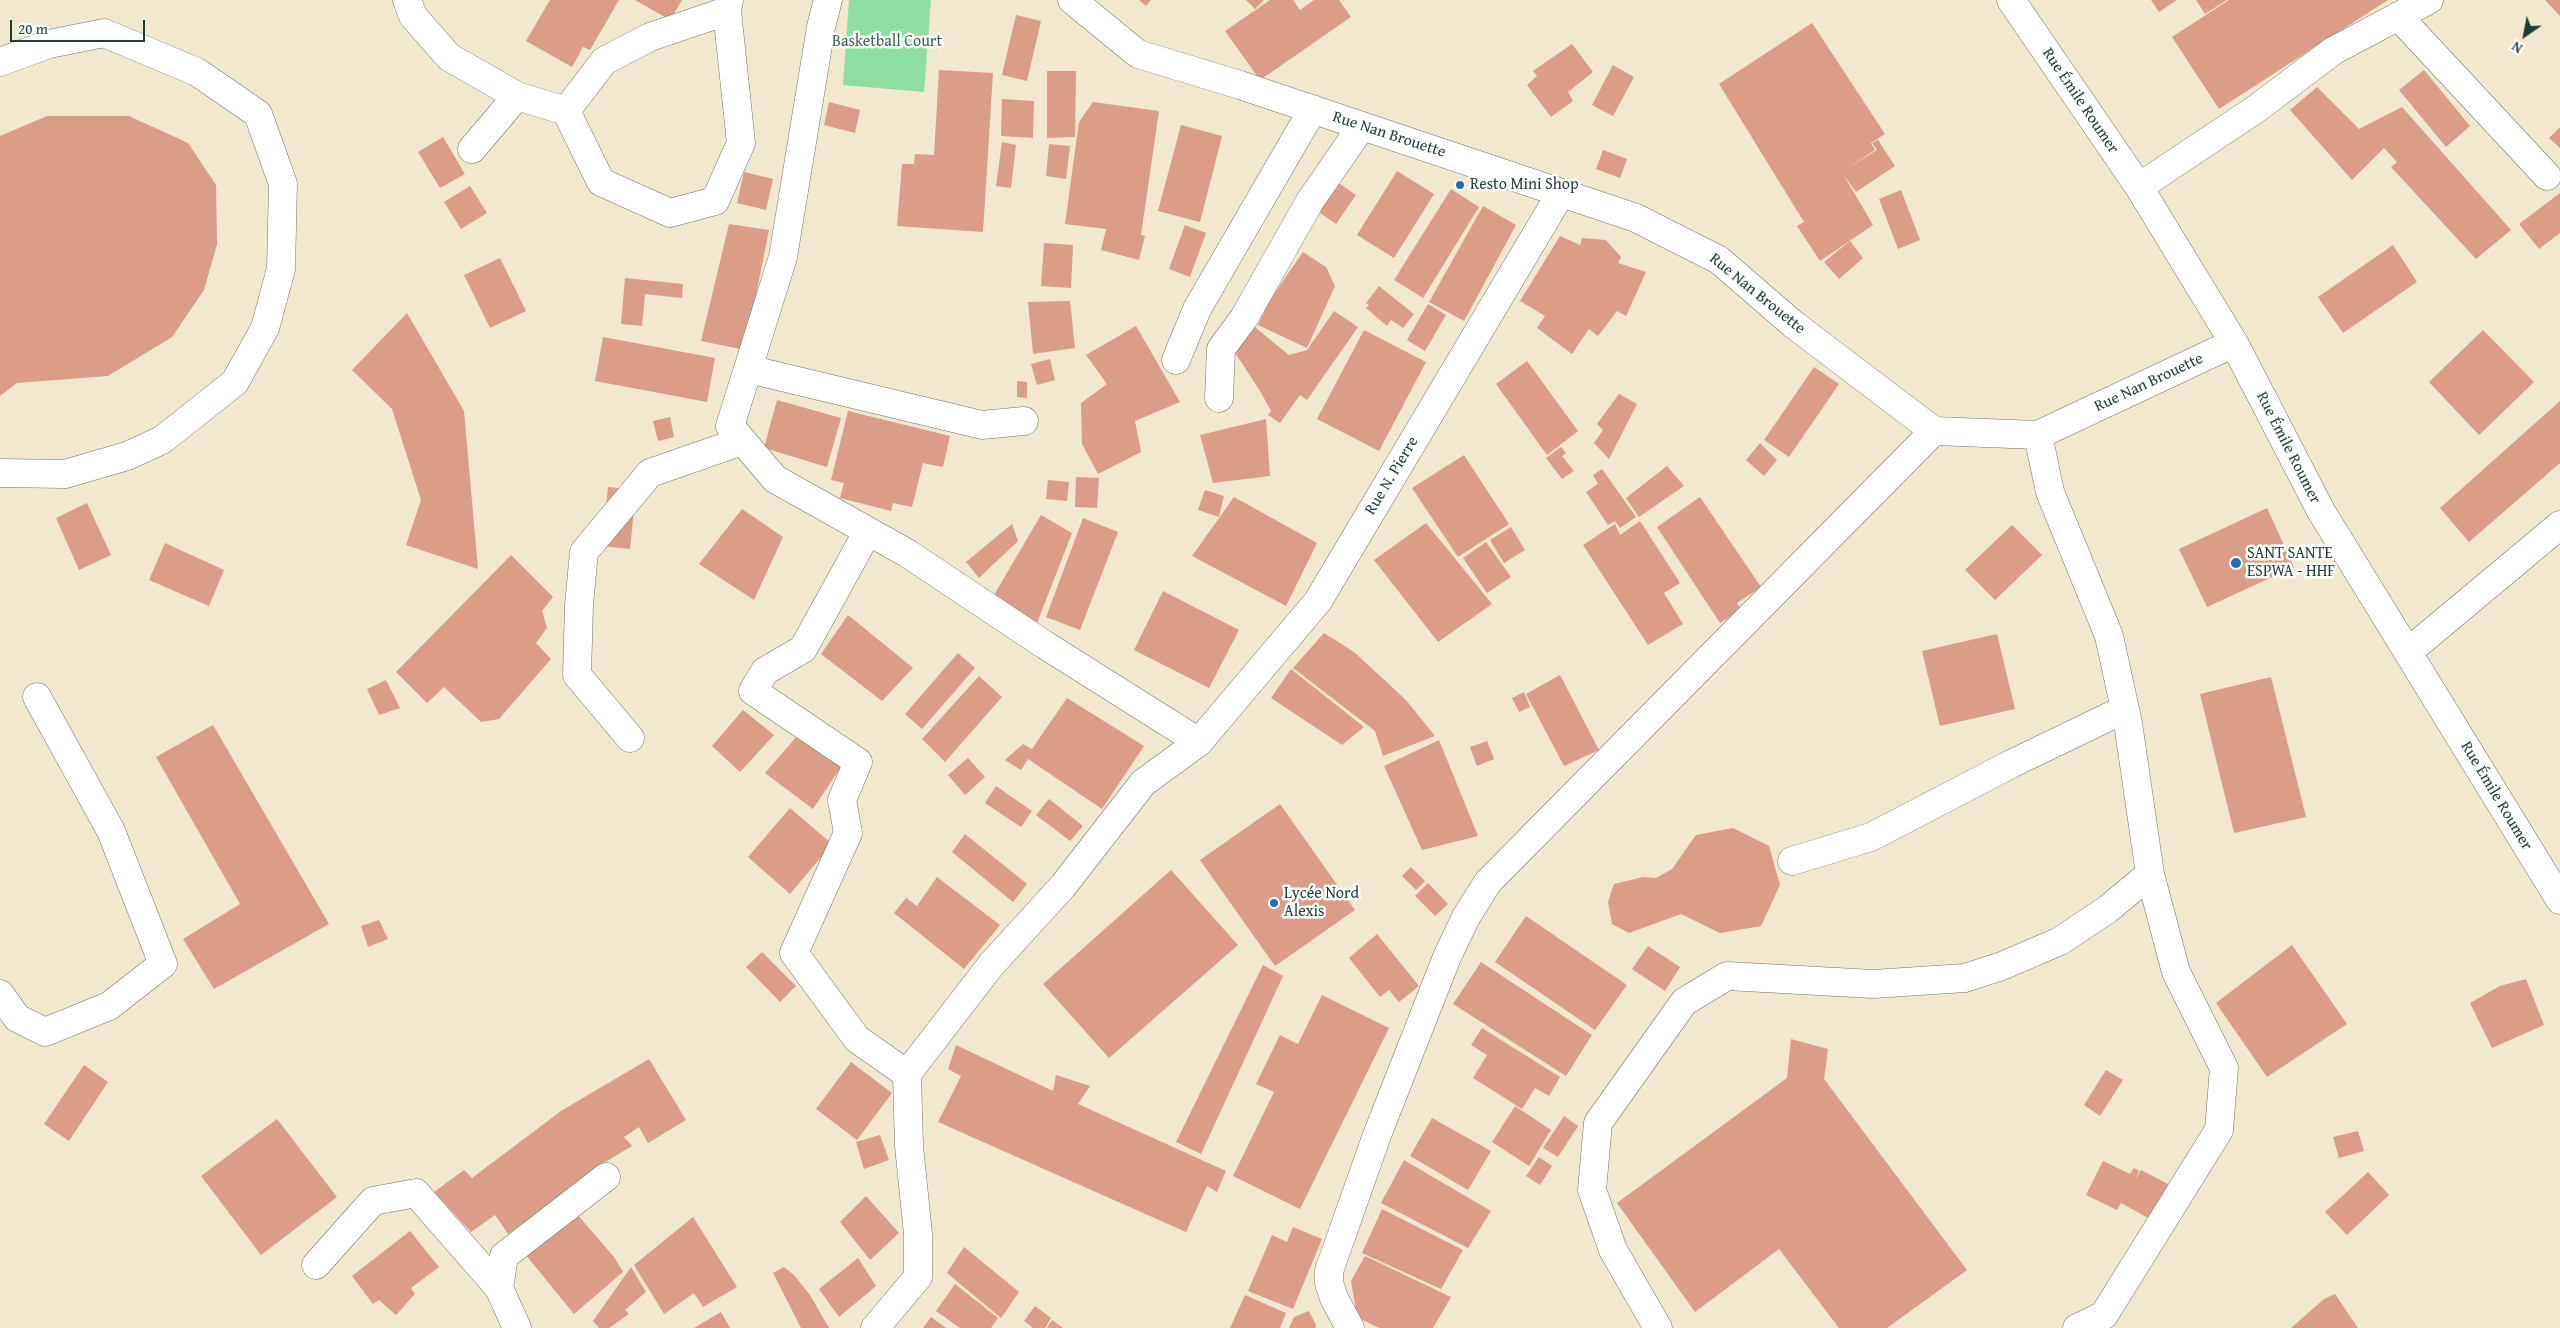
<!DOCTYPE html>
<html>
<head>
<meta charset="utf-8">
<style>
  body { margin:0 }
  #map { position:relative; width:2560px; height:1328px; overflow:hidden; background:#f1e8cf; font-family:"Gentium Book Plus",serif }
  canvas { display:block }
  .north { position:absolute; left:2500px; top:10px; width:50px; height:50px; -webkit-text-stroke:4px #fff; paint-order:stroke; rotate:213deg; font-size:14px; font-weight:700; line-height:20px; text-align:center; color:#1f3d34 }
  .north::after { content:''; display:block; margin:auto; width:18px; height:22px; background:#1f3d34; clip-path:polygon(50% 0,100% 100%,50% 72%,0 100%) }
  .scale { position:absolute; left:10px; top:20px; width:135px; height:22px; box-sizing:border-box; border:2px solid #1f3d34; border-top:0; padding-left:6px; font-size:15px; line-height:18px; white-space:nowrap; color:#1f3d34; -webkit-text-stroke:4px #fff; paint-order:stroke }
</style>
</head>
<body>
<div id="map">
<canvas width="2560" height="1328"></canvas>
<div class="north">N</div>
<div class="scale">20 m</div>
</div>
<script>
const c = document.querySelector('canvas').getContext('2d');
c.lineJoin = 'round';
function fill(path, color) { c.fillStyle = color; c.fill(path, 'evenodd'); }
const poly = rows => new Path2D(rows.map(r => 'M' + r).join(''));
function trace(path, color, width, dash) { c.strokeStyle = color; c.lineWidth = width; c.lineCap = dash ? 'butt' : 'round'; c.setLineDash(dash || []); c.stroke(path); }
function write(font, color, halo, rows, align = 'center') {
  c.font = font + ' "Gentium Book Plus",serif'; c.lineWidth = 5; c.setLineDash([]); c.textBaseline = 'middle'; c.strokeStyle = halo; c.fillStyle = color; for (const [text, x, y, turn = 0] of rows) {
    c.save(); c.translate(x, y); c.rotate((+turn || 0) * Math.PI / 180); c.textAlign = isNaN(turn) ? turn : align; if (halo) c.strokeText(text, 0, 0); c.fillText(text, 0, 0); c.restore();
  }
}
const green = poly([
  [849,0,931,0,924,92,843,85]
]);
const building = poly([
  [550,0,619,0,590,50,583,47,572,67,526,41],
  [635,0,682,0,670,20],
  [1139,0,1151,0,1146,6],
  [1246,0,1264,0,1255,9],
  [1270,0,1293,0,1300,10,1314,0,1339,0,1351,17,1260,80,1225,31],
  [2151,0,2177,0,2159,12],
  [2196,0,2227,0,2205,14],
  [2229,0,2388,0,2219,109,2172,37],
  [2545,0,2560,0,2560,16],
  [1016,15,1041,21,1027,81,1002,75],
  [1812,23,1885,134,1871,143,1875,150,1846,169,1877,150,1872,143,1878,140,1895,166,1856,192,1843,174,1873,225,1820,261,1797,226,1804,222,1719,84],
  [1572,44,1593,72,1568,92,1573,101,1551,117,1527,85,1537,76,1533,71],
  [1613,65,1634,77,1613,116,1592,105],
  [939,70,993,73,983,232,897,226,902,164,914,164,915,154,934,155],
  [2424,70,2470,126,2446,147,2399,90],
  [1047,71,1076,71,1075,137,1047,138],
  [2317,87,2359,129,2402,107,2511,230,2476,259,2391,167,2397,162,2384,148,2352,180,2290,110],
  [1002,99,1034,101,1033,138,1001,136],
  [829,102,860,110,855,133,824,125],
  [1093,102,1159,111,1141,235,1145,236,1139,260,1101,250,1106,229,1065,224,1079,122],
  [47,116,129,116,188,143,216,185,217,244,204,290,172,337,108,376,17,383,0,396,0,136],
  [1181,125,1222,136,1200,222,1158,211],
  [2560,127,2560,148,2549,138],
  [443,137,465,174,440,188,418,152],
  [1002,142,1016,145,1011,188,996,186],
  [1049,144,1070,146,1066,179,1046,176],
  [1603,150,1627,159,1620,178,1596,169],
  [1397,171,1434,194,1394,258,1357,235],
  [744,172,773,179,766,210,737,203],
  [1333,179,1356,195,1336,224,1313,208],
  [470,186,487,213,461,229,444,202],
  [1451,189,1479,207,1423,298,1394,280],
  [1901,190,1920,240,1898,249,1879,199],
  [2560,193,2560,233,2539,249,2519,224],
  [1483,206,1516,225,1464,321,1429,302],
  [729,224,769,230,745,350,701,341],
  [1185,225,1206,233,1190,277,1169,269],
  [1560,236,1580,245,1582,238,1606,240,1621,257,1618,263,1646,272,1626,316,1617,311,1598,336,1589,329,1572,354,1537,328,1545,316,1520,301],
  [1850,241,1863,258,1839,279,1824,262],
  [1044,243,1073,245,1071,288,1041,286],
  [2393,245,2417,282,2343,333,2318,297],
  [1303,252,1326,267,1335,286,1307,348,1258,325,1269,301],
  [500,258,526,311,490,328,464,275],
  [625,278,683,284,682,298,645,294,642,326,621,324],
  [1379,286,1414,314,1403,328,1391,320,1387,326,1366,308,1369,305,1366,303],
  [1070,301,1075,348,1033,354,1028,302],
  [1428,304,1446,315,1425,351,1407,340],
  [1334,311,1358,327,1307,400,1300,395,1280,423,1268,415,1271,411,1260,391,1232,348,1251,324,1289,355,1307,350],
  [407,313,464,411,478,569,406,545,421,500,392,409,352,370],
  [1136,326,1180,402,1135,421,1141,452,1098,474,1082,444,1081,403,1107,384,1086,355],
  [1364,330,1426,362,1379,451,1317,419],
  [2483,330,2534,382,2479,435,2429,382],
  [603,337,715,358,707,402,595,381],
  [1050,359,1055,380,1037,385,1031,364],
  [1527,361,1578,431,1547,455,1496,384],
  [1814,367,1839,384,1789,457,1764,440],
  [1017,381,1027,382,1027,398,1017,397],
  [1619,394,1637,404,1609,459,1594,443,1603,430,1597,424],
  [777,400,841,418,827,467,764,448],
  [2560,401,2560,463,2469,542,2440,508],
  [848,411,950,436,943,467,923,463,912,507,893,503,891,511,840,498,844,483,831,480],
  [670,417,674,437,658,441,653,421],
  [1266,419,1270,476,1213,483,1200,435],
  [1760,443,1777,460,1764,476,1746,460],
  [1561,447,1566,453,1562,456,1574,471,1562,479,1546,458],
  [1464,455,1509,524,1458,557,1412,488],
  [1667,466,1684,486,1639,517,1626,498],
  [1602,469,1636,517,1620,528,1615,521,1608,525,1586,492,1598,484,1593,475],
  [1076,477,1099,478,1097,508,1075,507],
  [1048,480,1069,482,1067,501,1046,499],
  [608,487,636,490,630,549,602,546],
  [1205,490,1224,496,1219,517,1198,510],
  [1234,497,1317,543,1286,606,1192,556],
  [1700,497,1761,587,1737,603,1741,610,1720,623,1657,527],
  [87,503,111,555,79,570,56,518],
  [2267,508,2294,567,2207,607,2179,549],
  [742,509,783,537,754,600,699,564],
  [1041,515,1072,533,1037,623,994,595],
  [1083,518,1118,532,1080,630,1046,617],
  [1640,521,1680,583,1664,593,1683,624,1648,645,1583,545,1615,524,1620,535],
  [1426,523,1492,604,1438,642,1374,560],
  [1012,524,1018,541,979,578,966,562],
  [2012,525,2042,555,1995,600,1965,570],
  [1511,527,1525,550,1504,563,1490,540],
  [1486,542,1511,577,1487,593,1463,558],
  [165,543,224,570,209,606,149,580],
  [511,555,553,597,542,611,547,628,536,643,551,659,499,719,481,722,444,687,427,703,396,672],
  [1163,591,1239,630,1209,688,1134,650],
  [848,615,913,668,882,701,821,654],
  [1324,633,1354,652,1406,700,1435,736,1383,756,1375,731,1293,668],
  [1997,634,2015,709,1940,726,1922,651],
  [958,653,975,668,922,729,905,714],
  [1291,669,1364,727,1342,745,1271,698],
  [1560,675,1599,750,1564,766,1526,694],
  [979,676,1002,697,945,762,922,739],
  [2271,677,2306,817,2234,833,2200,694],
  [386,680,400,708,379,715,367,689],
  [1524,692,1530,707,1519,712,1512,698],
  [1067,698,1144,746,1102,809,1028,759,1021,770,1005,760,1023,744,1032,749],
  [743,710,774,735,740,772,712,746],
  [213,725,329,924,214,989,183,939,240,904,156,757],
  [798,735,841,767,813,809,765,773],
  [1439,740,1478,836,1422,850,1384,766],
  [1487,741,1494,759,1477,766,1470,747],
  [968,758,985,777,965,795,948,775],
  [996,786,1032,811,1021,827,985,803],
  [1049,799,1083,826,1070,841,1036,815],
  [1280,804,1355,910,1275,966,1200,860],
  [790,808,832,844,790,894,748,857],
  [1733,828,1769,846,1780,885,1761,926,1720,933,1681,914,1629,933,1612,924,1608,902,1614,884,1643,877,1656,878,1672,869,1696,835],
  [965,834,1027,884,1013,902,952,852],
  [1411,867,1425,881,1416,890,1402,876],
  [1171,870,1238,945,1109,1058,1043,984],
  [937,877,1000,925,964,969,894,913,906,898,917,906],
  [1428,883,1448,904,1435,916,1415,896],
  [1526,916,1627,985,1595,1030,1495,962],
  [379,920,388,939,368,947,361,926],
  [1377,934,1419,986,1399,1002,1389,990,1380,997,1349,958],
  [2292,945,2347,1024,2267,1077,2216,1003],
  [1648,946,1680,967,1665,991,1632,969],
  [762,952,796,986,780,1002,746,967],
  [1481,962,1592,1035,1566,1076,1453,1004],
  [1263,965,1283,976,1201,1154,1176,1142],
  [2526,979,2544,1025,2492,1048,2470,1003,2500,986],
  [1322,995,1389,1028,1300,1209,1233,1176,1274,1092,1256,1084,1280,1035,1298,1044],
  [1482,1028,1560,1077,1549,1096,1535,1088,1522,1109,1473,1078,1487,1055,1471,1045],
  [1791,1039,1828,1049,1824,1079,1967,1270,1887,1328,1839,1328,1779,1249,1695,1312,1617,1203,1787,1078],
  [956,1045,1053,1091,1056,1075,1090,1086,1078,1104,1226,1171,1217,1192,1207,1186,1186,1232,938,1122,961,1076,948,1069],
  [649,1059,686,1120,648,1143,639,1127,624,1137,632,1146,600,1165,602,1167,508,1234,495,1215,471,1232,434,1192,464,1170,472,1178,561,1111],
  [851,1062,892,1093,857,1140,816,1109],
  [84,1065,108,1082,69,1141,44,1124],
  [2106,1070,2123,1080,2100,1116,2084,1105],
  [1515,1106,1551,1130,1529,1166,1492,1142],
  [1564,1116,1578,1126,1558,1157,1543,1148],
  [1432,1118,1491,1151,1468,1190,1410,1156],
  [277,1119,337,1197,261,1255,201,1176],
  [2358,1131,2364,1151,2339,1158,2333,1137],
  [880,1135,889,1160,864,1169,856,1142],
  [1539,1157,1552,1166,1540,1185,1526,1176],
  [1404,1160,1491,1211,1468,1248,1381,1203],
  [2103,1161,2130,1174,2134,1168,2139,1171,2135,1180,2141,1170,2168,1184,2150,1219,2121,1203,2117,1210,2086,1195],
  [2368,1172,2389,1195,2347,1235,2325,1212],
  [866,1196,899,1233,870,1260,840,1222],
  [1382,1209,1463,1250,1441,1289,1362,1253],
  [576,1213,614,1257,623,1272,574,1314,525,1254],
  [693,1217,737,1287,703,1307,694,1293,664,1314,634,1265],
  [1293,1227,1322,1239,1293,1309,1248,1291,1272,1235,1287,1242],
  [410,1231,439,1267,411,1288,415,1294,396,1315,379,1300,373,1304,352,1276],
  [964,1247,1019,1292,1001,1318,947,1273],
  [1365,1256,1451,1297,1433,1328,1379,1328,1357,1317,1351,1281],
  [858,1258,876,1286,839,1317,819,1289],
  [631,1267,646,1292,625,1310,629,1314,609,1328,599,1328,593,1321],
  [784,1267,794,1275,810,1295,829,1328,801,1328,773,1273],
  [955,1284,998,1318,991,1328,960,1328,936,1311],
  [2335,1294,2358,1328,2291,1328,2324,1299],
  [1245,1295,1286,1313,1280,1328,1230,1328],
  [1035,1306,1051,1318,1045,1328,1033,1328,1024,1321],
  [1309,1311,1316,1325,1315,1328,1289,1328,1294,1317],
  [721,1312,730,1328,694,1328],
  [931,1317,946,1328,923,1328],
  [1052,1320,1063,1328,1047,1328]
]);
const minor = poly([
  [407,0,413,16,449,57,517,96,566,111,601,182,670,213,715,201,741,143,727,11,729,0],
  [828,0,821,27,783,257,730,426,775,479,907,553,1045,645,1199,742],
  [1072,0,1138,54,1240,85,1636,218,1719,260,1793,324,1934,431,2038,435,2234,343],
  [2011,0,2139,187,2234,343,2321,511,2560,900],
  [2398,16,2547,176],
  [0,62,49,44,104,33,197,72,258,114,283,184,281,269,265,328,235,382,162,440,127,456,65,474,0,473],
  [566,111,604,61,650,37,727,11],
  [472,149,517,96],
  [2139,187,2256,109,2333,51,2429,0],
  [1176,360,1197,309,1313,109],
  [748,369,982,425,1024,421],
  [1219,398,1221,349,1244,318,1310,201,1362,126],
  [868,531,803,649,765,671,753,691,858,762,842,800,848,833,794,953,857,1039,907,1074],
  [2408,652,2560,525],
  [630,738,577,675,579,605,584,552,650,473,742,441],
  [1792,861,1871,837,2011,764,2125,709],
  [0,994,17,1018,45,1032,109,1006,163,964,111,831,37,697],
  [316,1265,373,1201,416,1193,499,1288],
  [517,1328,499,1288,504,1256,606,1177],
  [875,1328,918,1277,918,1234,909,1146,907,1074,991,965,1063,886,1143,783,1199,742,1318,601,1561,193],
  [1350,1328,1334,1298,1329,1283,1329,1271,1377,1135,1447,957,1466,917,1488,882,1934,431],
  [1658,1328,1613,1250,1592,1190,1598,1123,1684,1002,1727,976,1873,984,1965,978,2002,966,2060,941,2108,909,2150,874,2128,723,2109,636,2050,492,2038,435],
  [2077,1328,2104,1315,2219,1130,2224,1068,2176,972,2150,874]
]);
const markers = [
  [1460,185,5,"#1f6fb2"],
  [2236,563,6,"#1f6fb2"],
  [1274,903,5,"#1f6fb2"]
];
const parkNames = [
  ["Basketball Court",887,42]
];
const streetNames = [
  ["Rue Émile Roumer",2080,101,56],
  ["Rue Nan Brouette",1389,135,18],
  ["Rue Nan Brouette",1757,294,39],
  ["Rue Nan Brouette",2149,383,-25],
  ["Rue Émile Roumer",2288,448,63],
  ["Rue N. Pierre",1392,476,-59],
  ["Rue Émile Roumer",2496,796,59]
];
const poiNames = [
  ["Resto Mini Shop",1470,185],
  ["SANT SANTE",2247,554],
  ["ESPWA - HHF",2247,572],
  ["Lycée Nord",1284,894],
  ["Alexis",1284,912]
];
fill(green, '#8cdfa0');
fill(building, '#db9c88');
trace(minor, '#68796a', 29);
trace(minor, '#fff', 28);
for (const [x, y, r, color] of markers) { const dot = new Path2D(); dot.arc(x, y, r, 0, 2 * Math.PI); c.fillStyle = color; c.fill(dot); trace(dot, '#fff', 2); }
write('16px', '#3a664f', '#fff', parkNames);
write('16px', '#1f3d34', '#fff', streetNames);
write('16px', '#1f3d34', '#fff', poiNames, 'left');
</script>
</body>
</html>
